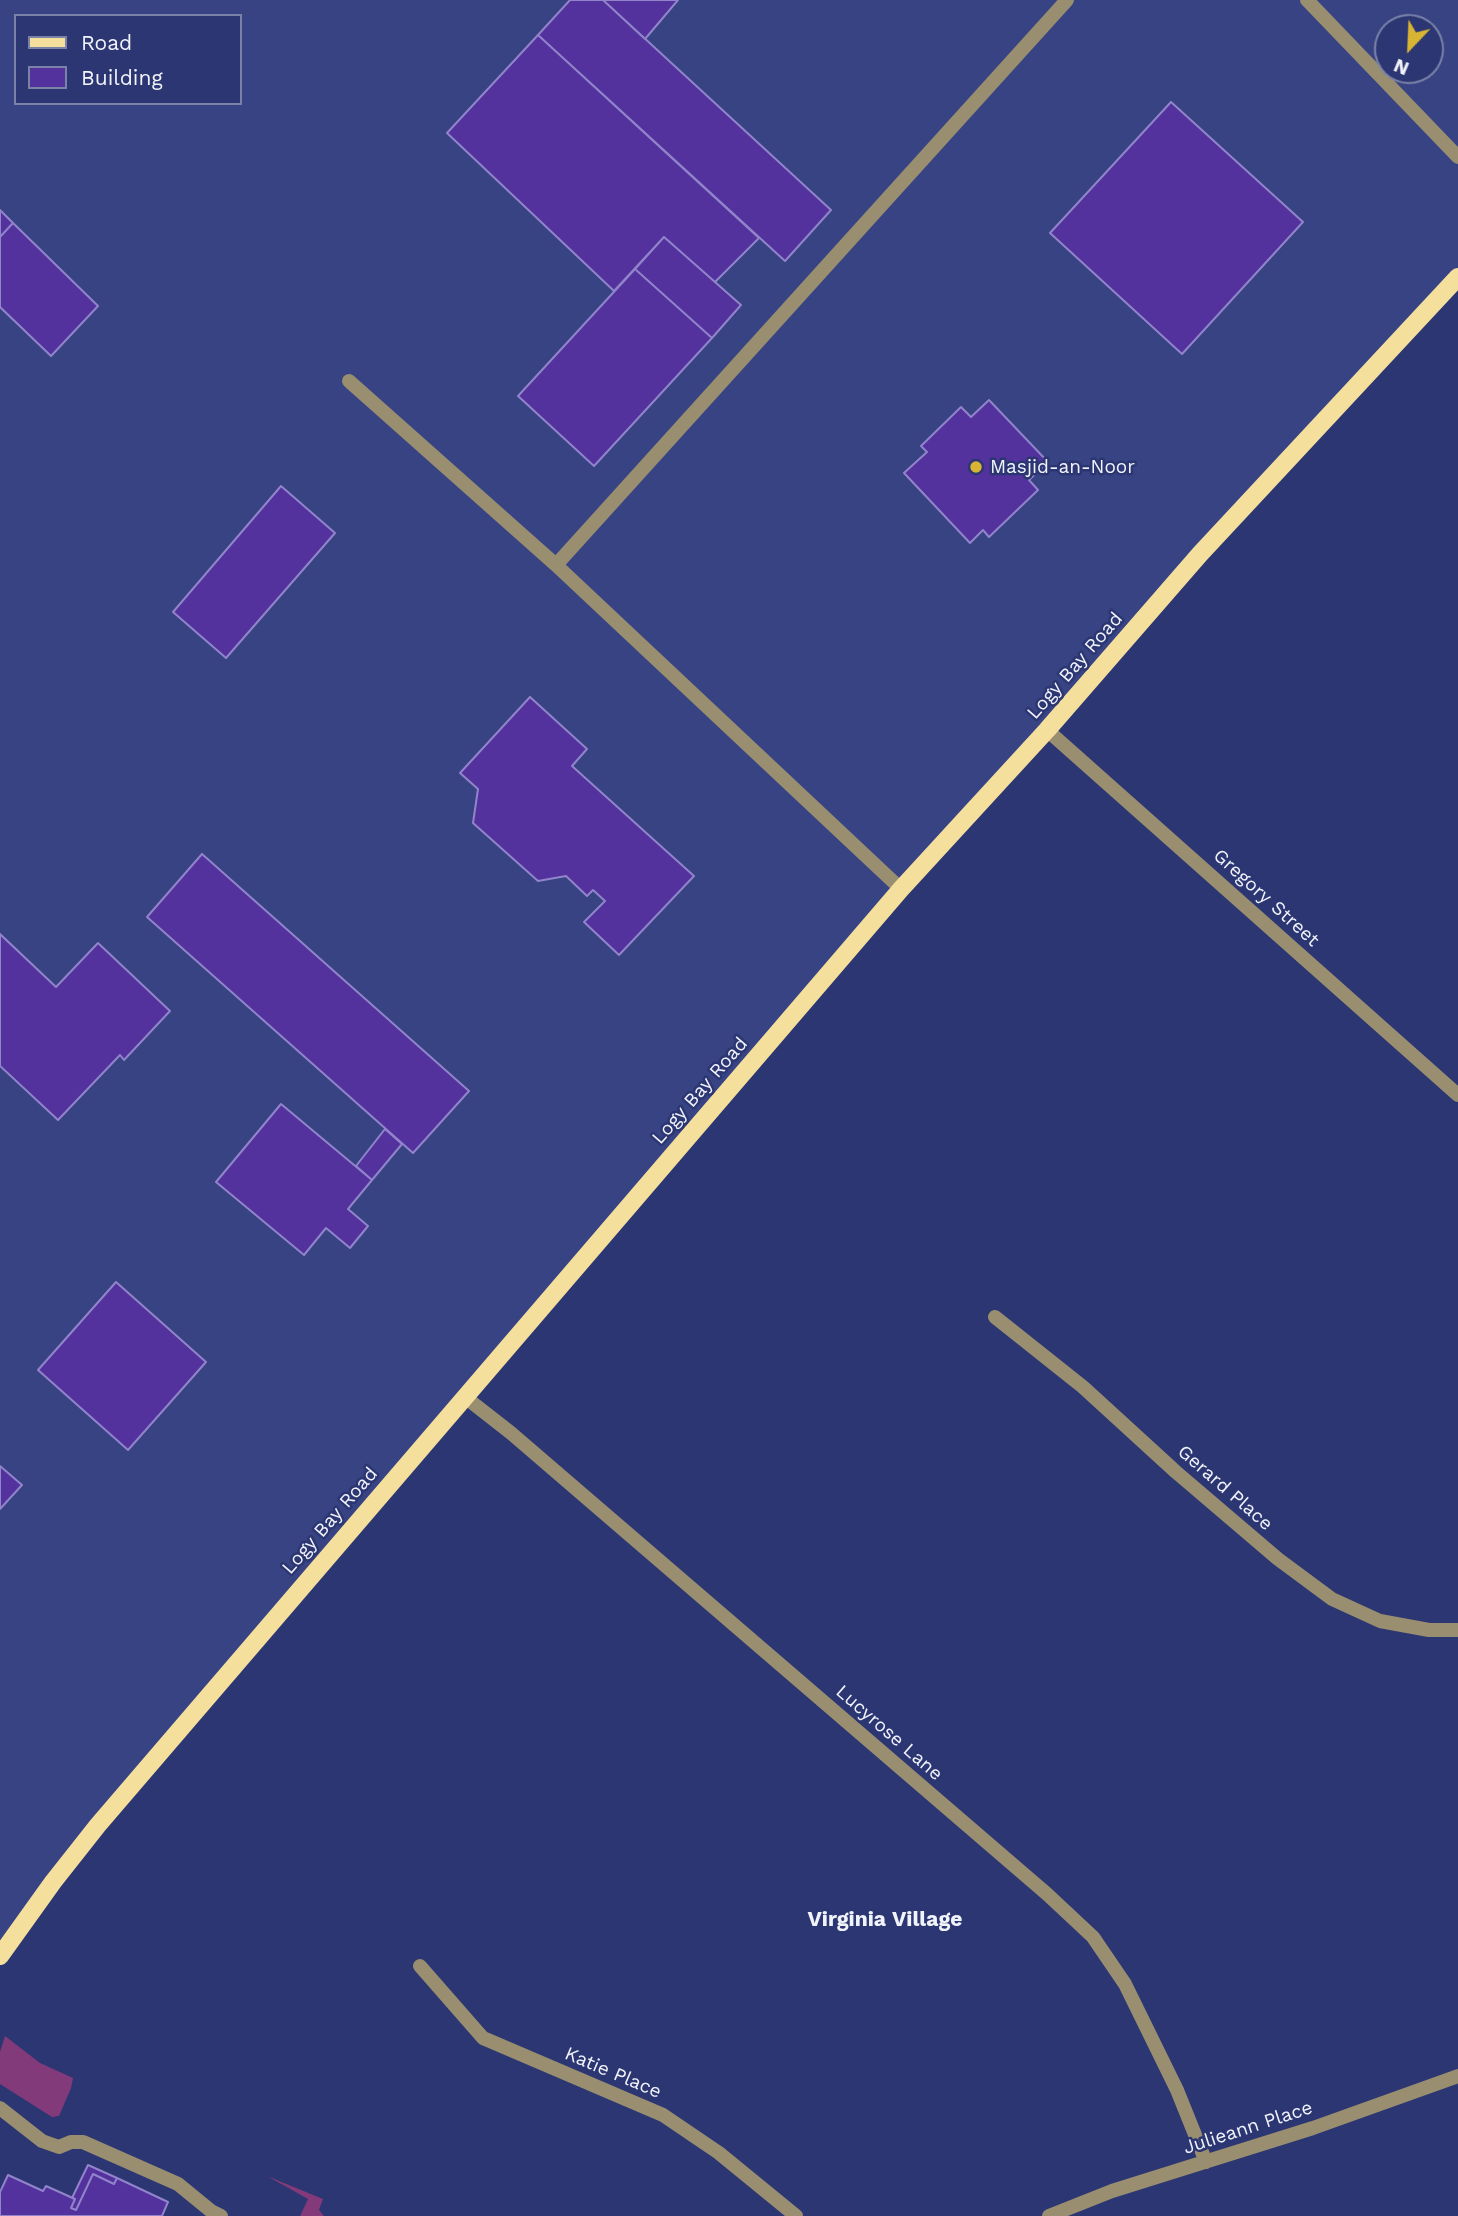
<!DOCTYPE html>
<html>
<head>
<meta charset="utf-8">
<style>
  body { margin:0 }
  #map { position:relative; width:1458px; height:2216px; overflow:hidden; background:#2b3672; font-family:"Work Sans",sans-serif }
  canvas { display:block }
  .legend { position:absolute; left:14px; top:14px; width:228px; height:91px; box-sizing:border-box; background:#2b3672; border:2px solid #7a82a8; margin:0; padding:9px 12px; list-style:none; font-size:21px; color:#f1f3fa }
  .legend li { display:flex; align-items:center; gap:14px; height:35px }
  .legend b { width:35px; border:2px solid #7a82a8 }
  .north { position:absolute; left:1374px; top:14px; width:70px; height:70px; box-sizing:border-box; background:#2b3672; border:2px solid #7a82a8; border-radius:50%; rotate:203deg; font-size:19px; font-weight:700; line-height:28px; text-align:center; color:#f1f3fa }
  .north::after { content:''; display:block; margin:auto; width:24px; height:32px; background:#d8b434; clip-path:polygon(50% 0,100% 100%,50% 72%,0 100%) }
</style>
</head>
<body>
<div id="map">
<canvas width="1458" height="2216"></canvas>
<ul class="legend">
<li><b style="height:9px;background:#f5df9d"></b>Road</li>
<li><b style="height:19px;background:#53329e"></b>Building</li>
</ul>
<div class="north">N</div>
</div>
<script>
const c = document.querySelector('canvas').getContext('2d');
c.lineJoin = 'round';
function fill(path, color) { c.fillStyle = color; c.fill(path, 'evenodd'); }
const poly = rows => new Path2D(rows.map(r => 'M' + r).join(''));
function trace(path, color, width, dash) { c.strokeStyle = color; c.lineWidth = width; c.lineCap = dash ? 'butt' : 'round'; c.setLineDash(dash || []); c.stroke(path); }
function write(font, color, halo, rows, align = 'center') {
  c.font = font + ' "Work Sans",sans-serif'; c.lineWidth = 5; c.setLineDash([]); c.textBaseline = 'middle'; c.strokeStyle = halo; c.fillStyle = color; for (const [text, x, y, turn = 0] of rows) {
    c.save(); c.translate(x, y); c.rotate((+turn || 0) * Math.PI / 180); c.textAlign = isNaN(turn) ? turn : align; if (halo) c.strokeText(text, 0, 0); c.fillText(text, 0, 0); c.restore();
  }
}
const built = poly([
  [0,0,1458,0,1458,277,1200,554,465,1397,0,1956],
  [16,16,240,16,240,103,16,103],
  [1388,28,1430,28,1430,70,1388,70]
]);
const green = poly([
  [5,2036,40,2063,73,2078,71,2088,59,2116,52,2117,0,2084,0,2052],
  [267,2176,323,2199,319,2210,324,2216,300,2216,308,2199]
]);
const building = poly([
  [570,0,603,0,831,210,785,261,538,35,570,0],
  [603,0,678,0,645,39,603,0],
  [538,35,759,238,715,282,664,237,614,291,447,133,538,35],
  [1171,102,1303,222,1182,354,1050,233,1171,102],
  [0,210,13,223,0,237,0,210],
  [13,223,98,306,51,356,0,307,0,237,13,223],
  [664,237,741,305,712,338,635,269,664,237],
  [635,269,712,338,594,466,518,396,635,269],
  [989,400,1048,462,1029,480,1038,490,989,537,983,530,970,543,904,473,927,452,921,446,961,407,971,417,989,400],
  [281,486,335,533,226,658,173,612,281,486],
  [530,697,587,749,572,766,694,876,619,955,584,922,605,901,593,890,587,896,566,876,538,881,473,823,478,789,460,773,530,697],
  [202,854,469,1091,413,1153,147,917,202,854],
  [0,934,56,987,98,943,170,1011,124,1060,120,1055,58,1120,0,1066,0,934],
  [281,1104,372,1180,348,1209,368,1226,350,1248,326,1228,304,1255,216,1182,281,1104],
  [385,1129,402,1144,372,1180,356,1166,385,1129],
  [116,1282,206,1362,128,1450,38,1370,116,1282],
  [0,1466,22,1485,0,1509,0,1466],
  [88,2165,117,2178,114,2184,93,2174,76,2210,71,2208,75,2199,72,2198,88,2165],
  [93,2174,114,2184,117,2178,168,2202,162,2216,0,2216,0,2192,8,2175,43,2191,46,2186,75,2199,71,2208,76,2210,93,2174]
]);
const service = poly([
  [0,2108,42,2141,59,2147,71,2142,83,2142,178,2184,211,2211,221,2216]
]);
const minor = poly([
  [1307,0,1458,157],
  [349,381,556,565,901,889],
  [556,565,1067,0],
  [1047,730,1458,1095],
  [995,1317,1083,1387,1176,1472,1278,1559,1332,1599,1380,1621,1429,1630,1458,1630],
  [465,1397,511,1433,1047,1894,1093,1937,1125,1984,1177,2090,1206,2162],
  [420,1966,483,2038,663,2115,719,2153,796,2216],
  [1049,2216,1112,2191,1313,2128,1458,2076]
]);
const primary = poly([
  [0,1956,53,1882,98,1825,901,889,1047,730,1200,554,1458,277]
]);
const markers = [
  [976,467,7,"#d8b434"]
];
const poiNames = [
  ["Masjid-an-Noor",990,467]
];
const streetNames = [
  ["Logy Bay Road",1075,666,-49],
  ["Gregory Street",1266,898,42],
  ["Logy Bay Road",700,1091,-49],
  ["Gerard Place",1225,1488,41],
  ["Logy Bay Road",330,1521,-49],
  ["Lucyrose Lane",889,1733,41],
  ["Katie Place",613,2073,23],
  ["Julieann Place",1248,2128,-18]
];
const neighbourhoodNames = [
  ["Virginia Village",885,1920]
];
fill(built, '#374383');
fill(green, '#823a7a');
fill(building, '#53329e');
trace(building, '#9184ca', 2);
trace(service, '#998e6f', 14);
trace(minor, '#998e6f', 14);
trace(primary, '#f5df9d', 18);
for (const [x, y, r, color] of markers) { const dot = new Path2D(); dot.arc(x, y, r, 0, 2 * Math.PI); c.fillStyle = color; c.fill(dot); trace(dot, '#2b3672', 2.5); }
write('19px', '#f1f3fa', '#2b3672', poiNames, 'left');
write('19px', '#f1f3fa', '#2b3672', streetNames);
write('bold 21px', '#f1f3fa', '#2b3672', neighbourhoodNames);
</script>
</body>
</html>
